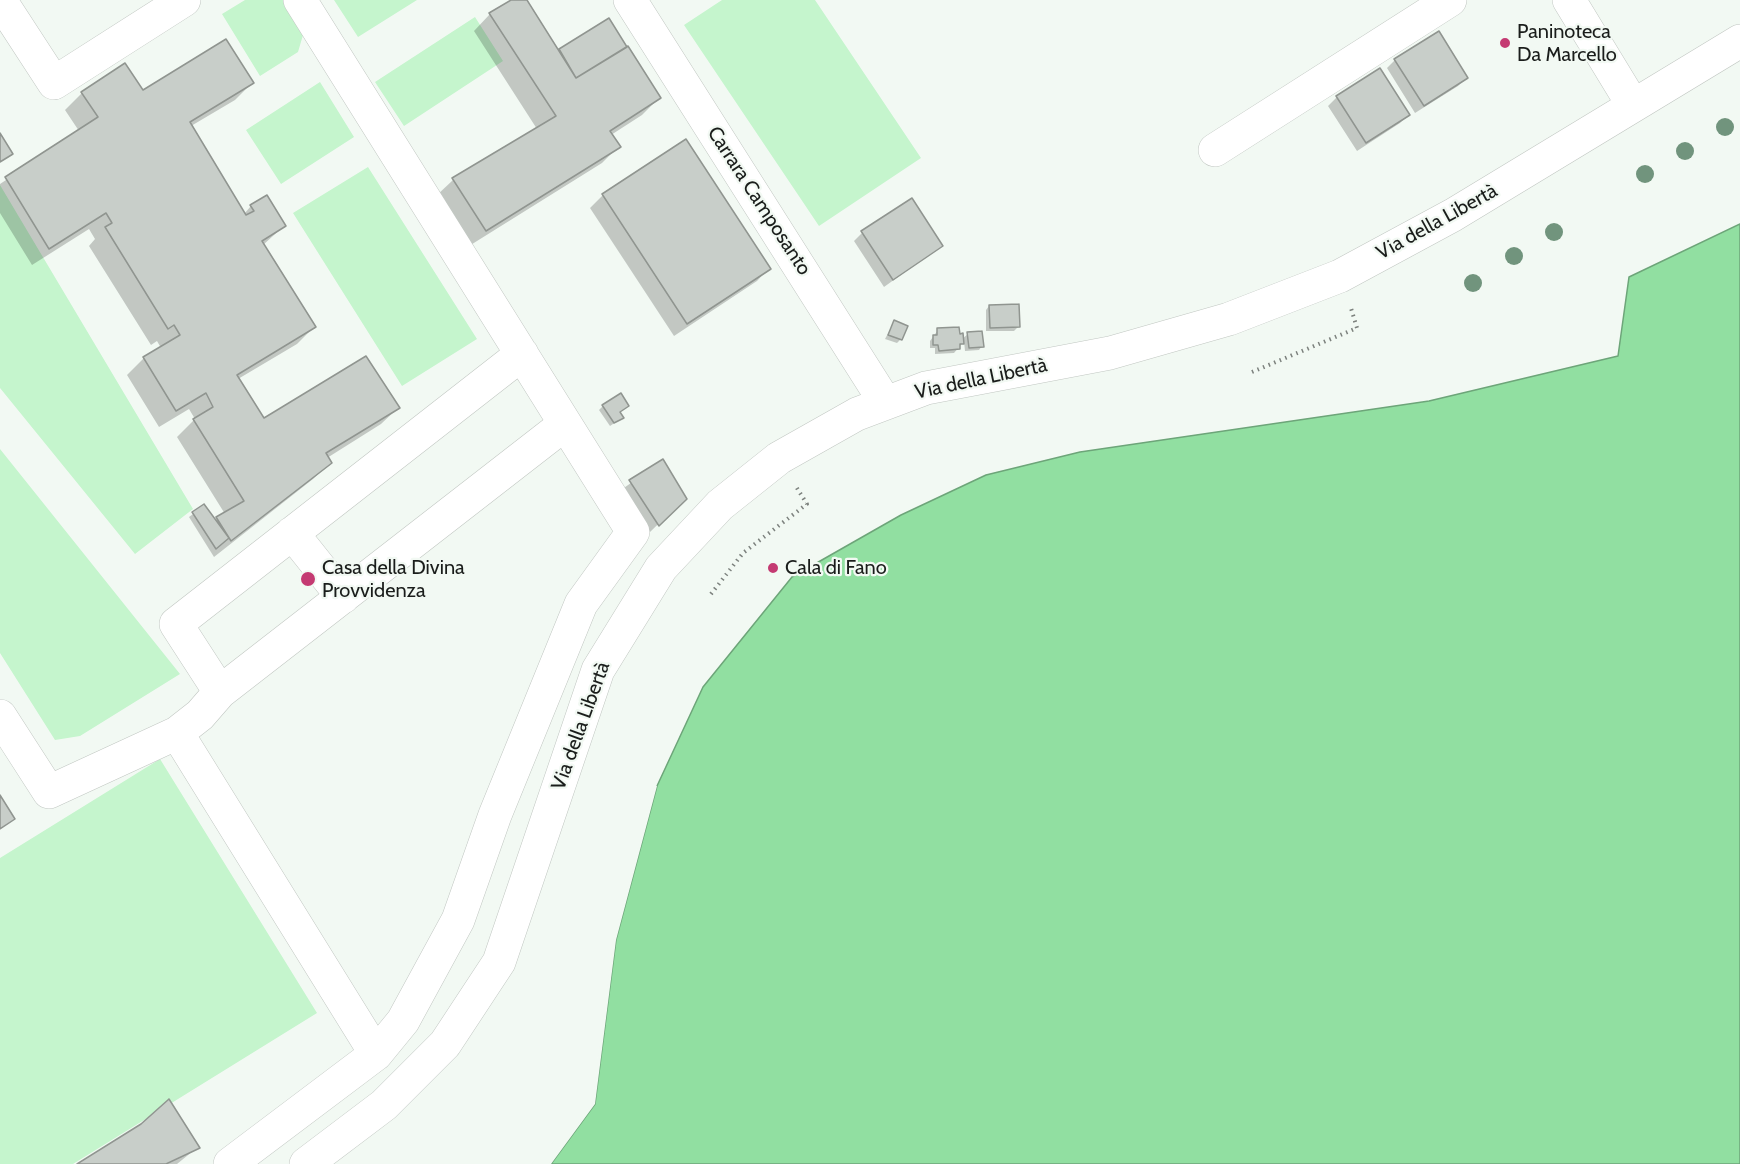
<!DOCTYPE html>
<html>
<head>
<meta charset="utf-8">
<style>
  body { margin:0 }
  canvas { display:block; background:#f2f9f3 }
</style>
</head>
<body>
<canvas width="1740" height="1164"></canvas>
<script>
const c = document.querySelector('canvas').getContext('2d');
c.lineJoin = 'round';
function fill(path, color) { c.fillStyle = color; c.fill(path, 'evenodd'); }
const poly = rows => new Path2D(rows.map(r => 'M' + r).join(''));
function trace(path, color, width, dash) { c.strokeStyle = color; c.lineWidth = width; c.lineCap = dash ? 'butt' : 'round'; c.setLineDash(dash || []); c.stroke(path); }
function write(font, color, halo, rows, align = 'center') {
  c.font = font + ' Cabin,sans-serif'; c.lineWidth = 4.5; c.setLineDash([]); c.textBaseline = 'middle'; c.strokeStyle = halo; c.fillStyle = color; for (const [text, x, y, turn = 0] of rows) {
    c.save(); c.translate(x, y); c.rotate((+turn || 0) * Math.PI / 180); c.textAlign = isNaN(turn) ? turn : align; if (halo) c.strokeText(text, 0, 0); c.fillText(text, 0, 0); c.restore();
  }
}
const green = poly([
  [245,0,283,0,303,35,298,52,260,76,222,14],
  [334,0,417,0,358,37],
  [722,0,815,0,921,158,819,226,684,25],
  [475,17,503,61,404,126,375,82],
  [320,82,354,137,281,184,246,130],
  [368,167,477,339,402,386,293,213],
  [0,185,193,509,135,554,0,388],
  [0,449,180,674,80,736,55,740,0,653],
  [160,759,317,1013,73,1164,0,1164,0,858]
]);
const water = poly([
  [1740,224,1740,1164,551,1164,595,1104,616,940,657,786,703,687,792,577,901,515,986,475,1080,452,1429,401,1618,356,1629,277,1740,224]
]);
const pier = poly([
  [654,785,657,786,616,940,595,1104,551,1164,548,1164,592,1103,613,940]
]);
const shadow = poly([
  [514,0,525,0,558,52,560,51,659,98,642,115,611,135,619,146,602,163,469,246,436,196,453,180,537,129,474,31,490,14],
  [1395,60,1466,78,1458,86,1415,113,1387,68],
  [252,83,235,100,191,126,244,214,251,206,284,226,263,245,314,327,297,344,238,379,264,420,398,408,381,424,327,458,330,463,313,479,214,557,189,517,204,506,214,521,225,514,177,437,195,419,189,409,159,427,127,375,144,358,161,348,157,341,151,345,89,246,95,239,89,229,32,265,0,213,0,184,79,131,65,110,82,93,142,92],
  [1337,97,1408,115,1400,123,1357,151,1328,106],
  [603,195,769,268,757,281,674,336,590,208],
  [862,233,941,246,884,287,854,241],
  [989,306,1018,327,1014,331,986,331,986,310],
  [894,322,901,339,897,343,885,339],
  [938,330,959,335,962,339,968,334,982,346,979,350,965,351,964,341,954,353,935,354,935,348,930,348,930,341],
  [603,406,618,413,622,418,610,426,599,410],
  [662,461,685,498,649,533,621,490],
  [198,1147,177,1164,80,1164]
]);
const building = poly([
  [511,0,527,0,576,78,628,46,661,98,610,131,621,147,486,231,452,178,556,116,489,13,511,0],
  [609,18,627,47,576,78,559,49,609,18],
  [1439,31,1468,78,1424,106,1394,59,1439,31],
  [226,39,254,83,190,122,246,215,254,211,250,205,267,195,286,226,262,241,316,327,237,375,264,418,366,356,400,408,326,453,332,463,231,541,216,517,244,501,193,419,213,407,206,393,176,411,143,357,180,335,174,325,168,329,105,227,112,223,106,213,49,249,5,177,98,117,81,92,125,63,143,90,226,39],
  [1380,68,1410,115,1366,143,1336,96,1380,68],
  [0,133,13,154,0,162,0,133],
  [686,139,771,269,687,324,602,194,686,139],
  [912,198,943,246,893,280,861,231,912,198],
  [1019,304,1020,327,990,328,989,305,1019,304],
  [894,320,908,326,902,340,888,335,894,320],
  [959,327,960,334,963,333,964,344,960,344,960,349,939,351,938,345,933,345,933,335,937,335,937,328,959,327],
  [982,331,984,347,969,348,967,332,982,331],
  [621,393,629,406,620,412,624,418,614,423,602,405,621,393],
  [663,459,687,499,659,526,629,480,663,459],
  [204,504,229,538,216,549,192,512,204,504],
  [0,795,15,819,0,829,0,795],
  [169,1099,200,1148,166,1164,77,1164,141,1124,169,1099]
]);
const path = poly([
  [1252,372,1357,328,1350,305],
  [711,594,743,553,807,504,795,485]
]);
const minor = poly([
  [0,0,54,83,184,0],
  [630,0,885,402],
  [1569,0,1633,105],
  [1215,150,1450,0],
  [292,533,343,597],
  [220,692,176,624,522,354],
  [0,716,49,792,177,733,200,715,220,692,565,424],
  [177,733,376,1054],
  [230,1164,376,1054,403,1021,458,920,495,815,581,604,633,532,300,0],
  [306,1164,384,1105,445,1044,499,962,598,670,661,568,720,505,779,458,857,414,926,388,1110,353,1229,319,1340,276,1453,215,1740,41]
]);
const trees = [
  [1725,127],
  [1685,151],
  [1645,174],
  [1554,232],
  [1514,256],
  [1473,283]
];
const markers = [
  [1505,43,6,"#c43a72"],
  [773,568,6,"#c43a72"],
  [308,579,8,"#c43a72"]
];
const poiNames = [
  ["Paninoteca",1517,32],
  ["Da Marcello",1517,55],
  ["Casa della Divina",322,568],
  ["Provvidenza",322,591],
  ["Cala di Fano",785,568]
];
const streetNames = [
  ["Carrara Camposanto",759,201,57],
  ["Via della Libertà",1437,222,-29],
  ["Via della Libertà",981,379,-12],
  ["Via della Libertà",581,726,-70]
];
fill(green, '#c5f5cd');
fill(water, '#91dfa1');
trace(water, '#6da579', 1.5);
fill(pier, '#f2f9f3');
fill(shadow, '#0003');
fill(building, '#c8cec9');
trace(building, '#909590', 1.5);
trace(minor, '#c1c7c2', 34);
trace(path, '#7d827e', 4, [1.5, 4.5]);
trace(minor, '#fff', 33);
c.fillStyle = '#71947d';
for (const [x, y] of trees) { c.beginPath(); c.arc(x, y, 9, 0, 2 * Math.PI); c.fill(); }
for (const [x, y, r, color] of markers) { const dot = new Path2D(); dot.arc(x, y, r, 0, 2 * Math.PI); c.fillStyle = color; c.fill(dot); trace(dot, '#f2f9f3', 2); }
write('20px', '#1a1d1b', '#f2f9f3', poiNames, 'left');
write('20px', '#1a1d1b', '#f2f9f3', streetNames);
</script>
</body>
</html>
